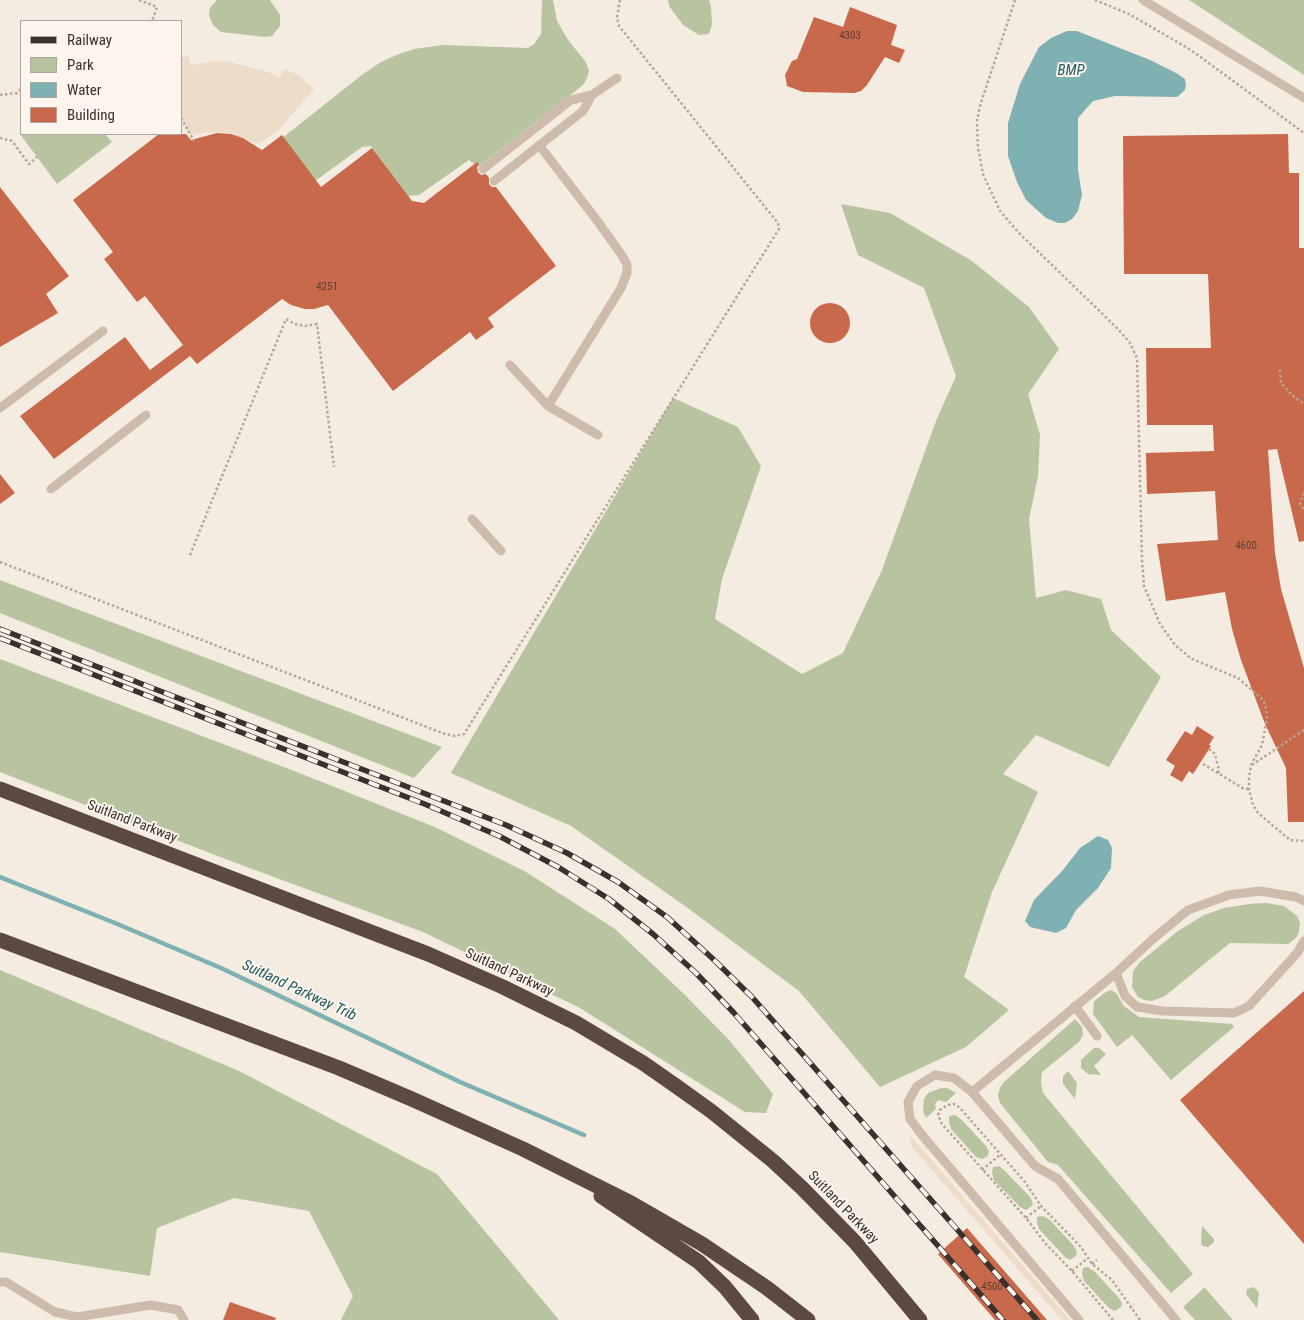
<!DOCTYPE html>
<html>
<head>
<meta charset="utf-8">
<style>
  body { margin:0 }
  #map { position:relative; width:1304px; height:1320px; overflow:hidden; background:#f4ebe1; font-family:"Roboto Condensed",sans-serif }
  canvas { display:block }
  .legend { position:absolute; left:20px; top:20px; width:162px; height:115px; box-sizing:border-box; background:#fbf5ee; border:1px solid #aea6a0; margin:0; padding:6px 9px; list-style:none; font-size:15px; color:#3b302b }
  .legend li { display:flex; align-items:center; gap:10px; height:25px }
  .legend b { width:25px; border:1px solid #aea6a0 }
</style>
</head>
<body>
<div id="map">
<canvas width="1304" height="1320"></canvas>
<ul class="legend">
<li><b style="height:6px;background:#3b302b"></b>Railway</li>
<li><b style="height:14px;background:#b8c4a0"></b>Park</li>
<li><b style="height:14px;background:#7fb0b2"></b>Water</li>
<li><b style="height:14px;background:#c8694b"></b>Building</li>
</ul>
</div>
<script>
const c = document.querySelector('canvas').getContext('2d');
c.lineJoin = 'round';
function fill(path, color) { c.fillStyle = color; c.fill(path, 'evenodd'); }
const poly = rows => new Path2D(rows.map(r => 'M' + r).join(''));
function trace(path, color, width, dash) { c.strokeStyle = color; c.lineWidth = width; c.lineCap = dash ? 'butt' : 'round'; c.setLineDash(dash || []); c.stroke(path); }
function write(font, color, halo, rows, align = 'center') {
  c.font = font + ' "Roboto Condensed",sans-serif'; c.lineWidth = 4; c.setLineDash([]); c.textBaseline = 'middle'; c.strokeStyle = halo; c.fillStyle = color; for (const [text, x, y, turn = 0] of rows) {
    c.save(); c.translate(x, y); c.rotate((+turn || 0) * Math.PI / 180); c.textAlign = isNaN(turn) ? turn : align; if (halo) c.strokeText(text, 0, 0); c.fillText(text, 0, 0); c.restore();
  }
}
const green = poly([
  [217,0,270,0,280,15,280,26,272,36,265,37,221,32,213,25,209,15,210,8],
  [542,0,553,0,557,21,568,40,585,61,589,70,587,78,583,85,478,167,469,160,419,195,407,196,371,146,362,147,315,181,281,139,363,74,381,62,399,54,414,49,443,45,528,48,534,44,541,34],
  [668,0,709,0,711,8,712,24,709,34,699,35,683,25,669,6],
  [1189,0,1304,0,1304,75],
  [20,134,105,134,112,142,57,184],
  [841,204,890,213,972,261,1029,307,1059,349,1028,394,1040,435,1038,476,1029,519,1036,598,1066,590,1101,599,1111,630,1161,677,1109,767,1036,735,1003,774,1038,792,992,892,964,977,1009,1010,966,1047,880,1087,799,991,685,906,571,826,451,773,673,398,738,427,761,466,722,579,715,619,802,674,843,653,882,570,936,421,956,376,924,288,858,255],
  [0,580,442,747,414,778,0,613],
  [0,659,302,774,435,827,526,872,615,929,684,994,730,1041,773,1094,766,1113,745,1112,580,1008,423,932,236,863,0,772],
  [1266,903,1284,906,1297,916,1300,923,1299,931,1297,937,1288,944,1230,943,1165,996,1152,1001,1144,1000,1138,997,1132,987,1133,971,1140,962,1178,931,1204,915,1224,908,1249,904],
  [0,970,239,1071,437,1174,559,1320,341,1320,353,1296,309,1211,234,1198,157,1228,150,1276,0,1252],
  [1111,990,1116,993,1124,1006,1139,1017,1232,1024,1234,1027,1171,1080,1132,1035,1117,1047,1093,1014,1094,1001,1106,992],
  [1075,1019,1082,1027,1083,1035,1079,1042,1042,1072,1041,1082,1043,1093,1193,1274,1171,1293,1058,1165,1048,1162,1000,1103,998,1095,1000,1088,1004,1082],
  [1094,1048,1099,1048,1106,1054,1094,1066,1101,1075,1088,1074,1081,1068,1081,1060],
  [1068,1071,1077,1083,1075,1099,1063,1084,1063,1076],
  [941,1088,947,1088,956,1093,946,1102,938,1100,935,1104,936,1109,926,1118,923,1111,924,1099,928,1093],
  [955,1115,962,1120,986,1146,989,1151,988,1156,982,1159,976,1157,951,1129,949,1122,949,1116],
  [999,1166,1005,1171,1030,1197,1033,1203,1032,1206,1026,1210,1020,1207,994,1180,992,1173,993,1167],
  [1043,1216,1050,1220,1074,1246,1077,1252,1076,1256,1070,1260,1065,1257,1039,1229,1037,1223,1037,1217],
  [1202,1226,1214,1239,1214,1242,1208,1247,1203,1246,1201,1243],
  [1088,1267,1095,1272,1119,1298,1122,1303,1121,1307,1115,1311,1109,1308,1084,1281,1082,1274,1083,1268],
  [1254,1287,1259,1293,1257,1308,1246,1294,1247,1289],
  [1204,1288,1205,1288,1233,1320,1195,1320,1183,1307]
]);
const plaza = poly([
  [188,56,191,65,219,61,230,62,268,72,279,77,285,69,298,75,314,89,276,133,257,144,231,133,214,132,190,135,181,118,181,58],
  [908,1133,1070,1320,1062,1320,913,1148]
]);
const water = poly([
  [1067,31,1077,31,1150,60,1178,74,1185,79,1186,85,1185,90,1177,97,1115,96,1093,101,1078,118,1078,170,1082,195,1078,211,1072,219,1065,223,1058,223,1046,218,1026,200,1017,182,1008,156,1008,123,1020,84,1039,47,1051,38],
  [1098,836,1108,840,1112,848,1111,868,1098,888,1076,910,1066,928,1056,933,1030,927,1025,921,1034,900,1063,870,1080,848]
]);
const stream = poly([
  [0,877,115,923,221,968,460,1082,584,1135]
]);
const building = poly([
  [850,7,897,25,891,45,905,50,899,63,885,57,867,85,861,91,854,93,803,92,787,86,785,75,792,61,797,59,814,17,843,27],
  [217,133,231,134,243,138,262,150,282,135,321,187,372,148,412,201,424,203,477,162,479,164,477,167,478,172,481,175,486,174,489,178,489,184,492,187,496,187,556,266,488,318,494,327,476,340,470,332,393,391,328,305,314,309,305,309,291,305,282,299,197,364,190,356,54,459,20,416,125,337,150,370,183,345,145,296,137,302,104,259,113,252,73,200,159,134,186,134,191,140],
  [1288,134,1289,173,1299,173,1299,248,1304,248,1304,541,1299,542,1277,449,1268,450,1275,553,1281,589,1304,668,1304,822,1288,822,1286,768,1265,724,1241,660,1232,629,1225,592,1166,601,1157,544,1218,540,1215,491,1147,494,1146,453,1214,451,1213,425,1147,425,1146,348,1211,348,1208,274,1124,274,1123,136],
  [0,187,69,276,46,294,58,313,0,347],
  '810 323a20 20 0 1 1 40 0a20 20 0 1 1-40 0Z',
  [0,474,15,493,0,504],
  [1197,726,1214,737,1209,745,1211,746,1193,774,1189,771,1182,782,1170,775,1175,766,1166,760,1185,731,1192,735],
  [1304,991,1304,1244,1180,1100],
  [967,1228,1047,1320,995,1320,938,1254],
  [230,1302,276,1318,275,1320,223,1320]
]);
const path = poly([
  [139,0,157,7,152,21],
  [1015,0,980,106,977,121,978,148,983,174,1000,211,1018,232,1118,329,1130,343,1137,358,1142,560,1144,586,1160,624,1175,645,1192,659,1238,678,1261,698,1265,704,1267,718,1262,745,1251,765,1249,777,1249,789,1253,805,1258,813,1290,840,1304,841],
  [1095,0,1129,14,1191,50,1304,133],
  [0,95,17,93,21,89],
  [181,118,194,141],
  [0,138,12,141,29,164,37,157],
  [1280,370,1281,383,1292,395,1304,404],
  [1304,493,1300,504,1304,510],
  [190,555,286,319,295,324,305,326,317,324,334,467],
  [0,562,445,734,455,736,464,734,779,229,778,223,619,26,617,17,620,0],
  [1209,749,1215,754,1219,770,1218,773],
  [1203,764,1244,789,1249,789],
  [1252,765,1304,730],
  [982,1170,1001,1154],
  [1026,1218,1041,1206],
  [1092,1264,1097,1260],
  [1072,1271,1088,1258],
  [1130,1308,1134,1304],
  [1113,1320,1072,1271,1045,1243,1026,1218,942,1124,938,1115,940,1110,947,1105,954,1104,959,1107,1025,1182,1041,1206,1081,1247,1092,1264,1112,1280,1140,1320]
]);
const lane = poly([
  [1143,0,1304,98],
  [539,145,596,219,623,257,627,265,627,273,621,288,548,406],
  [483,169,571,100,592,95],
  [494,181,583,111,592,95,617,78],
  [510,365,548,406,598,435],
  [0,408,103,331],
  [51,489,146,415],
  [472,519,501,551],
  [1116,973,1125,996,1137,1007,1163,1011,1234,1013,1249,1006,1298,952,1304,941],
  [1075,1006,1097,1036],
  [972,1092,1116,973,1154,938,1188,910,1229,895,1260,891,1296,897,1304,901],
  [0,1282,6,1282,55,1312,77,1317,151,1305,178,1310,184,1320],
  [1079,1320,922,1135,910,1119,908,1102,917,1086,935,1075,954,1078,972,1092,1035,1166,1058,1179,1176,1320]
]);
const highway = poly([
  [0,789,428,954,503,987,576,1023,643,1063,676,1086,711,1111,773,1161,802,1188,855,1242,920,1320],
  [0,940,339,1068,414,1100,523,1149,631,1203,702,1244,767,1288,808,1320],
  [601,1196,699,1262,725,1287,752,1320]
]);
const rail = poly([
  [0,629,506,825,567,853,618,882,667,917,712,958,752,997,1037,1320],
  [0,638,427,805,499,836,558,867,609,899,653,934,696,973,734,1013,1003,1320]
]);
const numberNames = [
  ["4303",850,36],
  ["4251",327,287],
  ["4600",1246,546],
  ["4500",992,1287]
];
const streetNames = [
  ["Suitland Parkway",132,822,21],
  ["Suitland Parkway",509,973,25],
  ["Suitland Parkway",843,1208,46]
];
const waterNames = [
  ["BMP",1071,71],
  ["Suitland Parkway Trib",299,991,25]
];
fill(green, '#b8c4a0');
fill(plaza, '#ecdcc8');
fill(water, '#7fb0b2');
trace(stream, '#7fb0b2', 4.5);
fill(building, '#c8694b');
trace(path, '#b9a596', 2.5, [2.5, 2.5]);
trace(lane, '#cdbbac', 9);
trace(highway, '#5c4a42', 15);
trace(rail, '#3b302b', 5.5);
trace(rail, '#fbf5ee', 4, [11]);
write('11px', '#5e3e33', null, numberNames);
write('14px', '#3b302b', '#fbf5ee', streetNames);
write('italic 15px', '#1f5a5e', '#fbf5ee', waterNames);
</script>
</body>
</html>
